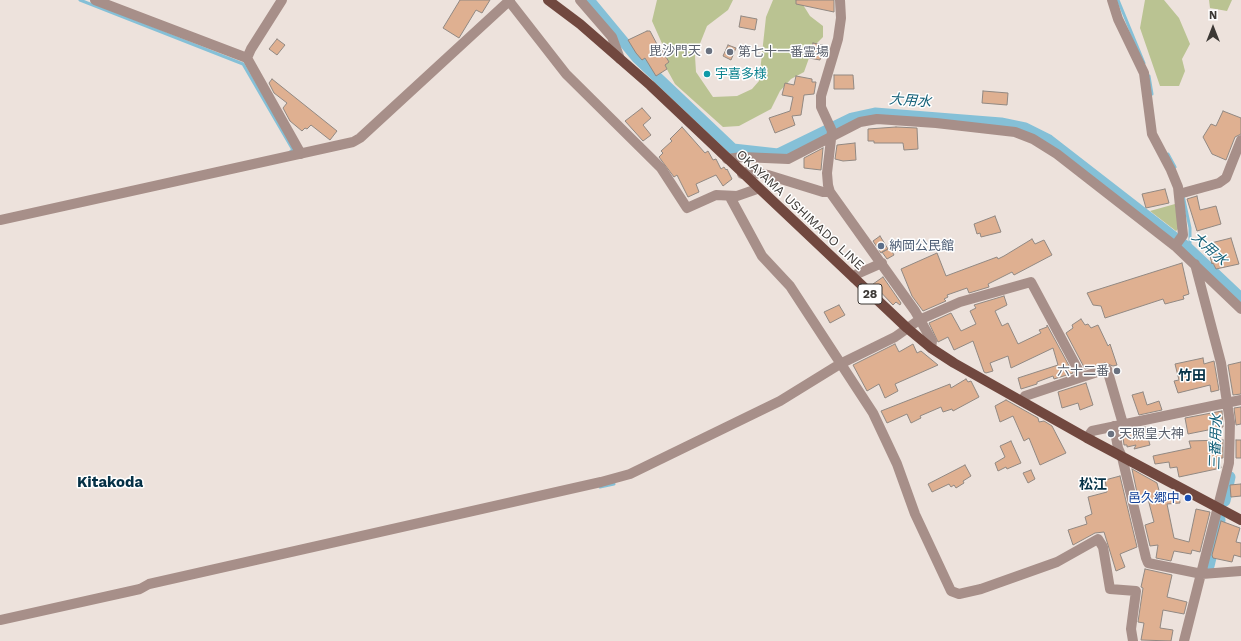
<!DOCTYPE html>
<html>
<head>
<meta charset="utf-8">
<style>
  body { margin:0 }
  #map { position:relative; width:1241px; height:641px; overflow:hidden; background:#ede2dc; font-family:"Work Sans",sans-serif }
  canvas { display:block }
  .north { position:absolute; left:1193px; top:8px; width:40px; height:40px; -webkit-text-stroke:3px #fff; paint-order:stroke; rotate:0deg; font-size:11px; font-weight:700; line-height:16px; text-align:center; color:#3c3835 }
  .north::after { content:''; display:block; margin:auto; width:14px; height:18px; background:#3c3835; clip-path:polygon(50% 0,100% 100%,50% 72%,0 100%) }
</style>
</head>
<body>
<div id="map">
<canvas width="1241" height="641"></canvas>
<div class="north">N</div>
</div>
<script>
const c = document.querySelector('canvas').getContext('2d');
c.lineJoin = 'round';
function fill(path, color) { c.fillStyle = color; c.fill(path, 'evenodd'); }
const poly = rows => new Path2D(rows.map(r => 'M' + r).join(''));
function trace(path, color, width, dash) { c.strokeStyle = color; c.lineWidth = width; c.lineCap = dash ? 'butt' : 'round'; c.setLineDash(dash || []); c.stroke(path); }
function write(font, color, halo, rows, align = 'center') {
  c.font = font + ' "Work Sans","Noto Sans JP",sans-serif'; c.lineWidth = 3; c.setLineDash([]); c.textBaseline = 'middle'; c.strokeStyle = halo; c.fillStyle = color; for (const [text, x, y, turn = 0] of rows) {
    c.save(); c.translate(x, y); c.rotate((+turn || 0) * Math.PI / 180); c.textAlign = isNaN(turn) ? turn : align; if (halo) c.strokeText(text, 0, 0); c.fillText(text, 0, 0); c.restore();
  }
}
const green = poly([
  [657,0,733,0,728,10,707,26,695,56,696,72,713,97,737,96,752,89,759,81,766,17,773,0,800,0,810,16,823,26,823,37,813,47,804,72,791,79,780,91,771,109,739,126,723,127,675,84,664,64,664,48,652,21],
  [1145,0,1164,0,1179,18,1190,44,1182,59,1185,71,1179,86,1160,86,1140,28],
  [1209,0,1232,0,1227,11,1210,8],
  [1175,204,1179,228,1176,231,1150,211]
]);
const stream = poly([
  [80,0,243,64,293,150,291,151],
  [1118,0,1144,63],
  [1149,76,1152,94],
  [1168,154,1175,167],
  [1183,195,1190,228,1190,243,1187,247],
  [600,487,614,484]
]);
const canal = poly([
  [589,0,637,58,733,149,778,154,852,118,875,113,1001,123,1025,128,1049,140,1187,247,1241,298],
  [1225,501,1230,477],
  [1209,566,1220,520]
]);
const building = poly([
  [460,0,490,0,482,13,476,10,459,38,443,28,460,0],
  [796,0,834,0,834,12,796,4,796,0],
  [741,16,757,19,755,30,739,27,741,16],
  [647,31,650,31,659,48,660,47,669,62,665,65,667,69,656,76,645,58,642,60,636,53,628,40,647,31],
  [277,39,285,45,277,55,269,49,277,39],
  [813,43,823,45,820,60,809,58,813,43],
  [728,45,736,48,731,60,723,56,728,45],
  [834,75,853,75,854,89,834,89,834,75],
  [796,76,812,79,812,82,816,82,814,94,804,95,801,115,792,116,795,125,775,133,769,118,790,111,793,97,782,95,785,83,794,85,796,76],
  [272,79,337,131,330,140,311,125,307,129,305,128,302,131,290,121,283,108,287,103,274,93,269,83,272,79],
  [983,91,1008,93,1007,105,982,103,983,91],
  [642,108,651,118,643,125,651,135,643,141,625,121,642,108],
  [1223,111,1241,118,1241,134,1235,137,1226,160,1212,154,1203,137,1211,124,1216,126,1223,111],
  [682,127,705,153,708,151,713,160,716,159,721,169,724,167,726,170,727,169,732,179,723,186,716,175,696,184,699,192,688,197,677,175,674,177,659,157,663,153,661,151,672,141,670,139,682,127],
  [896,127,917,128,918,149,904,150,903,143,874,143,874,141,868,141,868,129,896,127],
  [855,143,856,160,843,161,835,159,837,145,855,143],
  [823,148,821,170,804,168,804,158,823,148],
  [1165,189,1169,203,1146,208,1142,194,1165,189],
  [1197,196,1200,210,1216,206,1221,224,1197,231,1187,199,1197,196],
  [995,216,1001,232,981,237,980,233,977,234,974,224,995,216],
  [880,236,888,249,881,253,873,241,880,236],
  [1231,238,1239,264,1216,269,1213,263,1212,264,1207,244,1231,238],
  [1032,239,1035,244,1044,240,1052,255,1014,275,1012,272,988,284,989,287,969,293,967,288,947,295,948,297,944,299,946,301,923,311,912,296,901,269,937,253,946,276,997,257,998,259,1004,256,1032,239],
  [890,248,894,255,887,259,882,252,890,248],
  [1182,263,1189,294,1183,296,1184,299,1165,304,1163,299,1105,318,1101,306,1093,305,1087,293,1182,263],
  [883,277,901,303,900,305,896,302,893,305,873,284,883,277],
  [1004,296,1007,305,995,311,1002,326,1008,323,1018,344,1041,333,1039,330,1047,327,1047,325,1073,373,1054,379,1053,376,1037,382,1037,384,1021,389,1018,378,1058,365,1053,348,1011,368,1008,356,990,363,993,371,986,373,984,372,973,341,954,350,948,337,938,342,929,323,951,313,961,331,976,324,970,311,976,308,974,305,1004,296],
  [839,305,845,315,830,323,824,312,839,305],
  [1081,319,1085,325,1088,324,1091,328,1098,325,1108,346,1110,344,1117,365,1113,366,1105,363,1085,369,1066,333,1073,328,1072,325,1081,319],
  [895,344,899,352,913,344,917,353,921,351,938,365,895,384,898,391,885,398,879,384,867,391,853,365,895,344],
  [1203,358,1204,364,1214,361,1219,390,1211,392,1210,385,1178,393,1174,381,1179,380,1175,364,1203,358],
  [1241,362,1241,394,1233,395,1228,365,1241,362],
  [966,379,968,382,971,381,979,397,953,411,952,409,943,412,941,407,920,416,921,418,911,423,907,414,887,423,881,411,950,384,951,388,966,379],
  [1086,383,1093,405,1080,410,1078,403,1062,408,1058,392,1086,383],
  [1143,392,1147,405,1159,401,1162,410,1139,415,1132,395,1143,392],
  [1006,400,1038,418,1039,422,1044,421,1052,426,1066,453,1040,465,1029,438,1024,441,1013,416,1000,422,995,406,1006,400],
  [1241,407,1241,424,1236,425,1234,408,1241,407],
  [1222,411,1223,427,1188,434,1185,418,1222,411],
  [1145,427,1150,445,1134,449,1136,445,1127,447,1127,445,1124,445,1123,437,1126,435,1126,431,1145,427],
  [1223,440,1223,458,1219,458,1221,468,1179,477,1177,467,1170,468,1169,462,1155,464,1153,456,1191,448,1189,441,1223,440],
  [1236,440,1241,440,1241,458,1236,458,1236,440],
  [1011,441,1021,463,1007,469,1006,467,998,471,995,463,1005,457,1000,446,1011,441],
  [965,465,971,476,963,481,964,483,956,488,954,485,951,487,949,484,932,492,928,484,965,465],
  [1132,469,1157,483,1160,494,1176,493,1179,494,1180,503,1167,504,1174,538,1189,542,1196,509,1210,512,1200,552,1192,550,1191,554,1174,551,1171,561,1156,558,1158,545,1150,546,1145,525,1154,522,1148,499,1139,502,1132,469],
  [1031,470,1035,479,1028,483,1023,473,1031,470],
  [1120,476,1137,547,1120,554,1125,567,1116,571,1104,532,1095,533,1073,545,1068,530,1087,524,1085,517,1092,514,1088,497,1107,492,1105,480,1120,476],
  [1241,484,1241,496,1231,497,1230,485,1241,484],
  [1221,521,1240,528,1236,542,1241,543,1241,557,1234,555,1232,562,1213,558,1212,555,1221,521],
  [1145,569,1172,575,1167,597,1187,602,1184,614,1163,610,1160,628,1173,630,1171,641,1141,640,1144,623,1138,622,1143,588,1141,587,1145,569]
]);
const minor = poly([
  [95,0,247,58,301,154],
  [580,0,612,37,620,59],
  [840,0,841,18,838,39,821,96,821,107,832,131,827,173,828,185,830,192,915,311,932,341,931,348],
  [1112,0,1118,19,1144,73,1152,134,1171,170,1178,187,1183,235,1175,246],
  [509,1,566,74,661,168,687,208,716,195,737,196,757,189],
  [247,58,251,49,282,0],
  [727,159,742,157,788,159,860,122,877,119,936,123,1015,132,1033,139,1057,154,1175,246,1241,309],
  [742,174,747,172,768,175,823,192,830,192],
  [1179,194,1219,183,1226,178,1241,140],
  [730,197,762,256,790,286,873,413,897,464,915,514,951,591,959,594,981,589,1057,562,1098,539,1103,547,1110,589,1136,591,1131,629,1133,641],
  [0,220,353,142,360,138,510,0],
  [854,278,857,274,882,263],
  [1022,401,1025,396,1082,377],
  [1114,426,1118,448,1122,457,1146,558,1148,563,1202,574,1241,571],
  [1087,438,1092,431,1241,400],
  [0,620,140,589,149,584,601,482,630,474,780,401,840,364,895,337,919,320,960,302,1031,282,1082,377,1107,369,1123,424],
  [1184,641,1229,463,1230,422,1221,363,1195,264]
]);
const major = poly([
  [548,0,580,24,650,85,907,328,931,348,954,363,1087,438,1241,520]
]);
const markers = [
  [709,51,4,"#6b7280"],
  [730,52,4,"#6b7280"],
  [707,74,4,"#0f9aa8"],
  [881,246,4,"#5c6f8a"],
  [1117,371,4,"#6b7280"],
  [1111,434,4,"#6b7280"],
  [1188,498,4,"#1a4fb4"]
];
const shields = [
  [870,294,24]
];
const shieldNames = [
  ["28",870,294]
];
const worshipNames = [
  ["毘沙門天",701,51],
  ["第七十一番霊場",738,52,"left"],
  ["六十二番",1109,371],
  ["天照皇大神",1119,434,"left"]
];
const cultureNames = [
  ["宇喜多様",715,74]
];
const streetNames = [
  ["OKAYAMA USHIMADO LINE",800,210,43]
];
const serviceNames = [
  ["納岡公民館",889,246]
];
const transitNames = [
  ["邑久郷中",1180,498]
];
const waterNames = [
  ["大用水",910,101,4],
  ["大用水",1209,249,42],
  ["三番用水",1216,442,-88]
];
const neighbourhoodNames = [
  ["竹田",1192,376],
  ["松江",1093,485]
];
const quarterNames = [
  ["Kitakoda",110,483]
];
fill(green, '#bac392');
trace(stream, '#85c0d7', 3);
trace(canal, '#85c0d7', 11);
fill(building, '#dfb091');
trace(building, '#918882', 1);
trace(minor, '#a78f89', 10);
trace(major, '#71483f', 10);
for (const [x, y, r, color] of markers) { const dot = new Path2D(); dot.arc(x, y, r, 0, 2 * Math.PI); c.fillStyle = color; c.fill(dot); trace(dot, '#fff', 1.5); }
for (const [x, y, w] of shields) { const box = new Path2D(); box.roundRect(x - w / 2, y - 10, w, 20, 3); c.fillStyle = '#fff'; c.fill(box); trace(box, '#3c3835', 1); }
write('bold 12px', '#3c3835', null, shieldNames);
write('13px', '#5b616d', '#fff', worshipNames, 'right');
write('13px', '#0d838f', '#fff', cultureNames, 'left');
write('13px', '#3c3835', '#fff', streetNames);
write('13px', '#4e5e75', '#fff', serviceNames, 'left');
write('13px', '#164399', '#fff', transitNames, 'right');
write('italic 14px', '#125f77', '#fff', waterNames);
write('bold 14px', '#053146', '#fff', neighbourhoodNames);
write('bold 15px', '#053146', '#fff', quarterNames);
</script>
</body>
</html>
